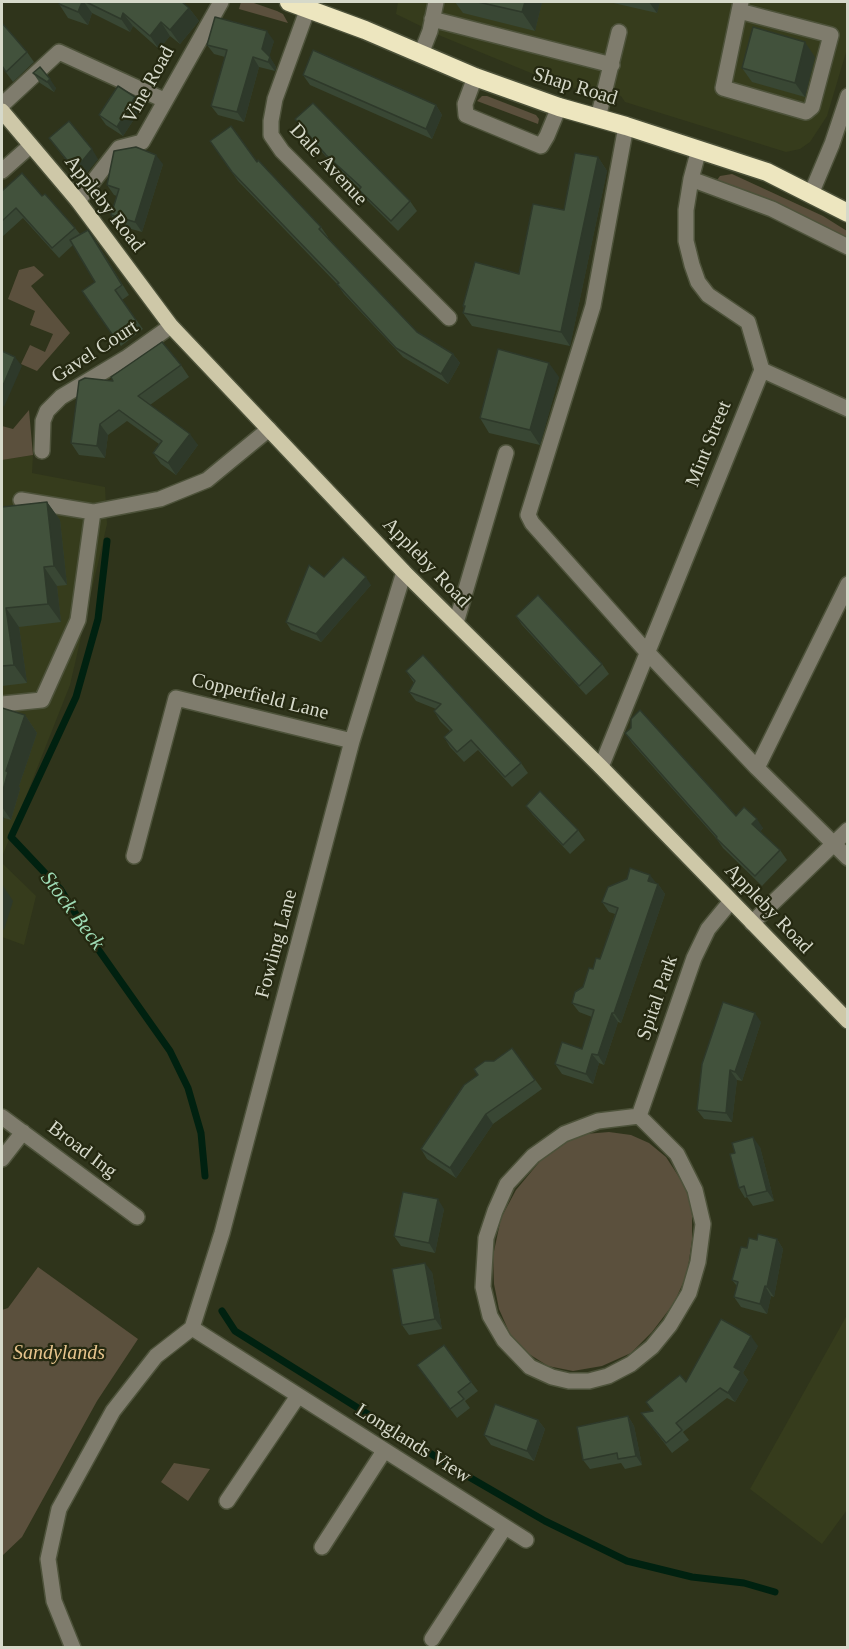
<!DOCTYPE html>
<html>
<head>
<meta charset="utf-8">
<style>
  body { margin:0 }
  #map { position:relative; width:849px; height:1649px; overflow:hidden; background:#2f341b; font-family:"Times New Roman",serif }
  canvas { display:block }
  .frame { position:absolute; inset:0; border:3px solid #d6d9ca; pointer-events:none }
</style>
</head>
<body>
<div id="map">
<canvas width="849" height="1649"></canvas>
<div class="frame"></div>
</div>
<script>
const c = document.querySelector('canvas').getContext('2d');
c.lineJoin = 'round';
function fill(path, color) { c.fillStyle = color; c.fill(path, 'evenodd'); }
const poly = rows => new Path2D(rows.map(r => 'M' + r).join(''));
function trace(path, color, width, dash) { c.strokeStyle = color; c.lineWidth = width; c.lineCap = dash ? 'butt' : 'round'; c.setLineDash(dash || []); c.stroke(path); }
function write(font, color, halo, rows, align = 'center') {
  c.font = font + ' "Times New Roman",serif'; c.lineWidth = 4.5; c.setLineDash([]); c.textBaseline = 'middle'; c.strokeStyle = halo; c.fillStyle = color; for (const [text, x, y, turn = 0] of rows) {
    c.save(); c.translate(x, y); c.rotate((+turn || 0) * Math.PI / 180); c.textAlign = isNaN(turn) ? turn : align; if (halo) c.strokeText(text, 0, 0); c.fillText(text, 0, 0); c.restore();
  }
}
const built = poly([
  [398,2,847,2,847,49,827,116,810,142,800,149,786,152,625,102,621,96,583,86,578,89,548,80,441,36,396,14],
  [33,455,32,473,105,487,107,524,70,685,2,857,2,460],
  [2,863,36,896,24,945,2,937],
  [847,1315,847,1510,822,1544,750,1489]
]);
const green = poly([
  [241,2,251,2,277,11,283,14,288,23,239,9],
  [482,96,487,96,536,115,539,119,538,124,477,101],
  [732,174,823,216,847,231,847,239,768,200,717,180,720,176],
  [34,266,44,275,31,286,70,333,37,371,21,364,30,345,45,352,53,334,30,325,35,311,8,299,19,270],
  [29,410,33,455,2,460,2,426,13,429],
  [609,1132,631,1135,649,1143,666,1157,690,1194,692,1215,692,1240,687,1274,674,1303,652,1332,631,1353,602,1366,573,1371,548,1366,529,1354,510,1334,499,1309,494,1284,493,1256,501,1218,516,1190,541,1160,567,1142,585,1134],
  [38,1267,138,1339,97,1401,22,1537,2,1556,2,1310,8,1308],
  [174,1463,210,1469,188,1501,161,1482]
]);
const stream = poly([
  [107,541,98,619,76,697,11,837,61,890,93,942,170,1051,188,1088,201,1133,205,1176],
  [222,1311,235,1331,457,1470,545,1521,627,1561,692,1577,744,1583,775,1592]
]);
const minor = poly([
  [308,8,275,99,271,121,271,135,282,151,449,318],
  [739,11,831,35,812,107,806,112,723,88,739,11,741,2],
  [432,19,612,65],
  [421,54,430,31,436,2],
  [475,77,465,104,466,115,541,146,547,136,559,107],
  [2,105,59,52,164,100],
  [598,118,619,32],
  [626,126,593,306,528,515,532,523,647,652,757,768,848,858],
  [2,171,30,146],
  [691,179,772,209,848,247],
  [811,194,832,144,848,96],
  [78,201,119,148,142,142,221,2],
  [762,370,848,409],
  [42,451,43,421,47,411,61,397,126,358,171,326],
  [21,500,93,512,160,499,207,480,269,429],
  [456,623,506,453],
  [2,704,42,700,78,620,93,512],
  [601,767,762,370,748,322,708,295,698,282,692,265,686,241,686,210,691,179,699,149],
  [757,768,848,584],
  [134,856,176,698,352,741],
  [752,923,848,830],
  [639,1116,677,1154,695,1190,703,1224,698,1262,689,1293,670,1325,652,1347,631,1364,608,1376,589,1381,569,1381,552,1377,530,1367,504,1340,490,1316,483,1287,486,1238,495,1211,507,1184,533,1156,564,1134,598,1121,639,1116],
  [639,1116,694,958,708,929,731,901],
  [2,1117,137,1217],
  [2,1159,23,1132],
  [192,1328,222,1233,352,741,404,572],
  [192,1328,526,1540],
  [227,1501,298,1396],
  [322,1547,384,1451],
  [432,1639,505,1527],
  [73,1648,54,1601,48,1559,59,1509,113,1411,156,1356,192,1328]
]);
const major = poly([
  [2,111,78,201,171,326,404,572,601,767,848,1021]
]);
const highway = poly([
  [289,2,365,30,475,77,559,107,626,126,767,172,848,213]
]);
const wall = poly([
  [60,2,182,2,189,8,199,21,180,44,170,36,159,49,133,26,130,32,92,13,88,25,68,18,59,4],
  [455,2,542,2,535,31,463,13],
  [609,2,660,2,657,13],
  [274,41,269,56,276,67,275,71,259,67,244,122,218,115,211,106,225,57,214,54,207,45],
  [27,52,34,62,13,82,2,67],
  [815,57,805,97,752,82,742,68],
  [33,73,56,88,54,92,40,83],
  [303,75,436,105,442,115,432,139,310,85],
  [142,107,123,136,106,125,99,115],
  [295,119,410,201,417,211,398,231,366,199,359,190,360,189,333,165,302,129],
  [49,138,98,159,81,180],
  [210,141,257,162,321,227,328,237,327,237,417,332,453,354,460,363,448,384,403,357,344,294,337,284,238,181],
  [598,157,607,171,570,346,472,326,463,313,464,308,463,306,519,274,564,210],
  [163,164,142,232,117,225,111,215,117,196,114,195,107,185],
  [2,190,2,191,42,196,75,228,80,234,95,240,129,295,122,300,143,329,121,346,82,291,95,282,73,245,59,258,23,218,2,237],
  [181,365,189,377,150,405,198,445,176,475,161,464,153,453,159,444,127,421,108,435,105,458,79,455,71,443,113,381],
  [559,377,540,445,489,433,480,418],
  [47,502,60,520,67,585,57,586,61,622,19,627,27,683,2,686,2,507],
  [324,577,371,585,321,642,291,630,286,622],
  [516,616,602,664,609,674,586,695,522,625],
  [406,671,521,763,528,773,512,787,478,750,464,762,450,747,444,737,450,731,440,721,434,711,436,709,416,701,409,692,414,683],
  [2,708,25,715,37,733,19,786,20,789,11,820,4,818,2,826],
  [625,733,736,816,763,828,760,832,780,850,787,860,762,886,723,848,716,838,632,743],
  [526,806,578,830,585,840,570,854,533,815],
  [656,883,658,884,665,894,621,1023,618,1022,604,1065,599,1063,593,1084,562,1074,555,1064,582,1049,592,1017,579,1012,572,1003,583,987,593,969,600,959,615,914,609,912,602,902],
  [761,1022,742,1081,737,1080,732,1122,704,1119,697,1110],
  [512,1048,542,1089,493,1124,456,1178,427,1159,421,1149,478,1075,494,1061],
  [760,1147,774,1201,753,1206,747,1197,745,1198,739,1188],
  [444,1209,435,1253,401,1246,394,1236],
  [777,1239,783,1249,774,1297,771,1296,767,1314,741,1307,734,1297,737,1286,732,1280,747,1248,757,1240],
  [432,1272,442,1329,409,1335,402,1325],
  [758,1346,743,1373,748,1380,735,1402,727,1398,683,1432,689,1440,672,1453,641,1413,652,1411,646,1402],
  [417,1365,471,1382,478,1391,465,1401,470,1408,457,1418],
  [628,1416,634,1426,642,1465,625,1469,621,1463,590,1469,583,1460],
  [538,1420,545,1429,534,1461,491,1445,484,1435]
]);
const shadedWall = poly([
  [82,2,84,2,92,13,88,25,78,12],
  [525,2,542,2,535,31,522,12],
  [649,2,660,2,657,13],
  [189,8,199,21,180,44,170,30],
  [123,13,133,26,130,32,121,19],
  [161,22,170,36,159,49,150,36],
  [267,31,274,41,269,58,262,49],
  [805,42,815,57,805,97,795,83],
  [253,57,259,67,244,122,237,112],
  [270,57,276,67,275,71,268,62],
  [50,79,56,88,54,92,47,82],
  [135,97,142,107,123,136,117,127],
  [436,105,442,115,432,139,426,129],
  [92,149,98,159,81,180,75,170],
  [156,155,163,164,142,232,135,222],
  [598,157,607,171,570,346,561,332],
  [453,354,460,363,448,384,441,374],
  [15,357,22,366,4,407,2,404,2,388],
  [549,363,559,377,540,445,530,430],
  [100,424,108,435,105,458,97,446],
  [190,434,198,445,176,475,168,463],
  [47,502,60,520,67,585,54,566],
  [44,567,57,586,61,622,48,604],
  [366,577,371,585,321,642,316,634],
  [6,608,19,627,27,683,14,665],
  [25,715,37,733,19,786,20,789,11,820,2,807,2,794,6,771],
  [2,815,4,818,2,826],
  [757,819,763,828,759,833,752,824],
  [650,875,657,884,648,881],
  [2,884,13,901,4,930,2,927],
  [658,884,665,894,621,1023,614,1013],
  [612,1013,618,1022,604,1065,598,1055],
  [755,1013,761,1022,742,1081,735,1072],
  [592,1054,599,1063,593,1084,586,1074],
  [730,1070,737,1080,732,1122,726,1113],
  [486,1114,493,1124,456,1178,450,1168],
  [753,1137,760,1147,774,1201,767,1191],
  [438,1199,444,1209,435,1253,429,1243],
  [777,1239,783,1249,774,1297,767,1287],
  [425,1263,432,1272,442,1329,435,1319],
  [765,1286,771,1296,767,1314,760,1304],
  [751,1336,758,1346,743,1373,748,1380,735,1402,728,1393,734,1367],
  [628,1416,634,1426,642,1465,636,1456],
  [538,1420,545,1429,534,1461,527,1451]
]);
const building = poly([
  [60,2,82,2,78,12,59,4,60,2],
  [86,2,182,2,189,8,170,30,161,22,150,36,123,13,121,19,86,2],
  [478,2,525,2,522,12,478,2],
  [215,17,267,31,262,49,270,57,268,62,253,57,237,112,211,106,227,50,207,45,215,17],
  [2,23,27,52,6,72,2,66,2,23],
  [753,27,805,42,795,83,742,68,753,27],
  [313,50,436,105,426,129,303,75,313,50],
  [40,67,50,79,47,82,33,73,40,67],
  [118,86,135,97,117,127,99,115,118,86],
  [313,103,410,201,391,221,359,190,361,187,326,155,295,119,313,103],
  [69,121,92,149,75,170,49,138,69,121],
  [231,126,257,162,258,160,321,227,319,229,417,332,453,354,441,374,396,348,337,284,339,283,232,172,210,141,231,126],
  [136,147,156,155,135,222,111,215,119,189,107,185,114,151,136,147],
  [575,153,598,157,561,332,463,313,465,306,463,306,475,262,519,274,533,204,564,210,575,153],
  [22,173,42,196,45,194,75,228,52,248,16,208,2,221,2,190,2,191,22,173],
  [88,230,122,285,115,290,136,320,114,337,82,291,95,282,70,240,88,230],
  [162,342,181,365,138,396,190,434,168,463,153,453,162,441,119,410,100,424,97,446,71,443,79,381,85,378,113,381,111,377,162,342],
  [498,349,549,363,530,430,480,418,498,349],
  [2,351,15,357,2,388,2,351],
  [47,502,54,566,44,567,48,604,6,608,14,665,2,666,2,507,47,502],
  [343,557,366,577,316,634,286,622,309,565,324,577,343,557],
  [538,595,602,664,579,686,516,616,538,595],
  [423,655,521,763,505,777,471,740,457,752,444,737,452,730,434,711,441,704,409,692,415,681,406,671,423,655],
  [2,708,25,715,6,771,8,772,2,794,2,708],
  [640,710,736,816,744,807,757,819,752,824,780,850,755,876,716,838,717,837,625,733,631,728,631,719,640,710],
  [540,791,578,830,563,845,526,806,540,791],
  [630,868,650,875,648,881,658,884,614,1013,612,1013,598,1055,592,1054,586,1074,555,1064,562,1042,582,1049,594,1010,572,1003,575,992,583,987,589,968,593,969,596,958,600,959,618,908,602,902,608,887,627,879,630,868],
  [723,1002,755,1013,735,1072,730,1070,726,1113,697,1110,702,1064,723,1002],
  [512,1048,535,1080,486,1114,450,1168,421,1149,464,1085,478,1075,474,1069,485,1061,494,1061,512,1048],
  [753,1137,767,1191,747,1196,744,1186,739,1188,730,1154,735,1153,732,1143,753,1137],
  [403,1192,438,1199,429,1243,394,1236,403,1192],
  [758,1234,777,1239,767,1287,765,1286,760,1304,734,1297,738,1282,732,1280,741,1247,747,1248,749,1238,757,1240,758,1234],
  [425,1263,435,1319,402,1325,392,1269,425,1263],
  [721,1319,751,1336,734,1367,741,1371,728,1393,720,1388,676,1423,682,1430,666,1443,641,1413,653,1411,646,1402,680,1375,686,1382,721,1319],
  [444,1345,471,1382,458,1392,464,1399,450,1409,417,1365,444,1345],
  [495,1404,538,1420,527,1451,484,1435,495,1404],
  [628,1416,636,1456,618,1459,617,1453,583,1460,577,1427,628,1416]
]);
const streetNames = [
  ["Vine Road",149,85,-61],
  ["Shap Road",575,87,17],
  ["Dale Avenue",328,165,47],
  ["Appleby Road",104,204,52],
  ["Gavel Court",95,352,-33],
  ["Mint Street",709,444,-68],
  ["Appleby Road",426,563,46],
  ["Copperfield Lane",260,697,14],
  ["Appleby Road",768,909,46],
  ["Fowling Lane",277,944,-75],
  ["Spital Park",658,998,-71],
  ["Broad Ing",82,1150,37],
  ["Longlands View",413,1444,32]
];
const parkNames = [
  ["Sandylands",59,1354]
];
const waterNames = [
  ["Stock Beck",72,911,53]
];
fill(built, '#363c1c');
fill(green, '#5b503d');
trace(stream, '#002110', 7);
trace(minor, '#4d523a', 18);
trace(major, '#4d523a', 18);
trace(highway, '#4d523a', 21);
trace(minor, '#7f7c6d', 15);
trace(major, '#cec8a8', 15);
trace(highway, '#ede6bf', 18);
fill(wall, '#394734');
fill(shadedWall, '#2e392a');
fill(building, '#42523c');
trace(building, '#2e392a', 1.5);
write('20px', '#d6d9ca', '#252911', streetNames);
write('italic 20px', '#e7c48d', '#252911', parkNames);
write('italic 21px', '#9edbb5', '#252911', waterNames);
</script>
</body>
</html>
